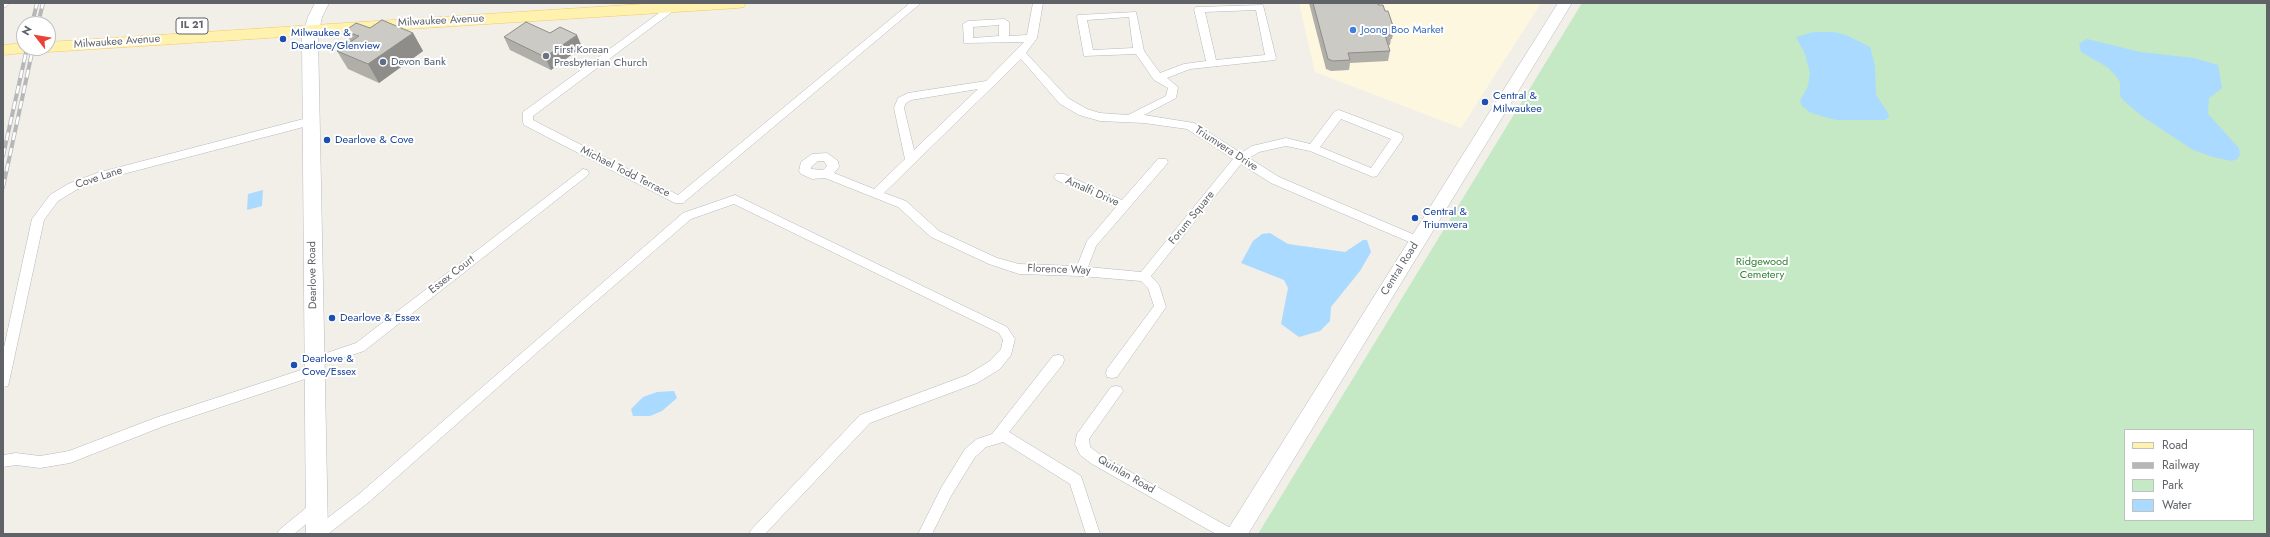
<!DOCTYPE html>
<html>
<head>
<meta charset="utf-8">
<style>
  body { margin:0 }
  #map { position:relative; width:2270px; height:537px; overflow:hidden; background:#f1efe8; font-family:Jost,sans-serif }
  canvas { display:block }
  .frame { position:absolute; inset:0; border:4px solid #5f6368; pointer-events:none }
  .legend { position:absolute; left:2124px; top:429px; width:130px; height:92px; box-sizing:border-box; background:#fff; border:1px solid #bfc1c3; margin:0; padding:5px 7px; list-style:none; font-size:12px; color:#5f6368 }
  .legend li { display:flex; align-items:center; gap:8px; height:20px }
  .legend b { width:20px; border:1px solid #bfc1c3 }
  .north { position:absolute; left:16px; top:16px; width:40px; height:40px; box-sizing:border-box; background:#fff; border:1px solid #bfc1c3; border-radius:50%; rotate:301deg; font-size:11px; font-weight:700; line-height:16px; text-align:center; color:#5f6368 }
  .north::after { content:''; display:block; margin:auto; width:14px; height:18px; background:#ea4335; clip-path:polygon(50% 0,100% 100%,50% 72%,0 100%) }
</style>
</head>
<body>
<div id="map">
<canvas width="2270" height="537"></canvas>
<div class="frame"></div>
<ul class="legend">
<li><b style="height:5px;background:#fff2af"></b>Road</li>
<li><b style="height:5px;background:#b6b7b8"></b>Railway</li>
<li><b style="height:11px;background:#c5e8c5"></b>Park</li>
<li><b style="height:11px;background:#aadaff"></b>Water</li>
</ul>
<div class="north">N</div>
</div>
<script>
const c = document.querySelector('canvas').getContext('2d');
c.lineJoin = 'round';
function fill(path, color) { c.fillStyle = color; c.fill(path, 'evenodd'); }
const poly = rows => new Path2D(rows.map(r => 'M' + r).join(''));
function trace(path, color, width, dash) { c.strokeStyle = color; c.lineWidth = width; c.lineCap = dash ? 'butt' : 'round'; c.setLineDash(dash || []); c.stroke(path); }
function write(font, color, halo, rows, align = 'center') {
  c.font = font + ' Jost,sans-serif'; c.lineWidth = 4; c.setLineDash([]); c.textBaseline = 'middle'; c.strokeStyle = halo; c.fillStyle = color; for (const [text, x, y, turn = 0] of rows) {
    c.save(); c.translate(x, y); c.rotate((+turn || 0) * Math.PI / 180); c.textAlign = isNaN(turn) ? turn : align; if (halo) c.strokeText(text, 0, 0); c.fillText(text, 0, 0); c.restore();
  }
}
const commercial = poly([
  [1299,3,1541,3,1461,128,1315,72]
]);
const green = poly([
  [1582,3,2267,3,2267,534,1258,534],
  [2125,430,2253,430,2253,520,2125,520]
]);
const water = poly([
  [1814,32,1834,32,1846,35,1870,47,1875,66,1876,95,1886,110,1889,115,1888,118,1884,120,1836,120,1811,113,1802,106,1800,101,1808,86,1810,73,1805,54,1796,37],
  [2087,39,2140,52,2194,58,2218,65,2222,88,2209,98,2208,114,2239,148,2240,155,2237,159,2232,161,2213,157,2193,150,2143,117,2123,100,2120,96,2120,82,2115,75,2107,67,2081,52,2079,44],
  [263,190,262,206,247,210,248,194],
  [1270,233,1288,244,1345,252,1363,240,1367,240,1371,252,1360,271,1331,307,1330,321,1320,331,1299,337,1281,324,1288,288,1284,280,1241,263,1253,241,1262,234],
  [674,391,677,398,662,411,650,416,633,416,631,409,643,397,657,392]
]);
const minor = poly([
  [3,3,9,3,6,7,3,8,3,3],
  [910,3,921,3,683,203,675,203,524,125,523,122,523,112,670,5,676,5,676,9,533,116,533,120,678,195,910,3],
  [1033,3,1043,3,1037,38,1026,53,1068,98,1087,109,1100,113,1128,115,1166,96,1168,88,1154,80,1136,54,1084,56,1077,17,1078,15,1136,12,1144,51,1160,73,1184,64,1206,61,1194,9,1196,7,1263,5,1276,58,1275,60,1190,69,1167,78,1178,87,1176,98,1144,115,1194,123,1241,153,1252,146,1286,138,1310,144,1335,111,1339,110,1402,134,1403,137,1402,140,1377,176,1373,177,1310,151,1286,146,1259,152,1249,158,1279,177,1422,238,1424,241,1422,244,1414,244,1271,183,1241,164,1151,276,1159,285,1166,307,1117,377,1112,378,1107,377,1106,373,1107,369,1154,306,1148,288,1141,281,1081,276,1019,274,989,264,931,237,898,207,825,178,812,179,801,174,799,171,801,162,812,154,827,153,838,161,839,167,834,173,874,189,905,159,894,108,898,98,908,93,986,81,1024,42,964,43,963,24,968,21,1004,19,1009,22,1009,36,1027,35,1033,3],
  [1256,10,1265,55,1216,60,1205,12,1256,10],
  [1129,17,1133,48,1093,50,1087,20,1129,17],
  [999,25,999,36,973,38,973,27,999,25],
  [1021,59,1060,104,1079,115,1100,121,1144,123,1187,129,1233,159,1141,272,1088,267,1096,246,1166,165,1168,162,1166,159,1158,159,1122,200,1064,174,1056,174,1054,177,1056,180,1116,207,1087,241,1077,266,1019,264,997,258,939,231,906,201,884,193,1021,59],
  [978,89,914,150,904,108,906,103,911,100,978,89],
  [1341,119,1391,139,1371,168,1320,147,1341,119],
  [818,161,824,161,827,166,823,170,811,169,811,167,818,161],
  [311,117,316,121,315,124,104,179,76,190,58,201,44,220,9,382,8,386,3,387,3,352,32,219,50,195,68,184,97,173,311,117],
  [583,169,587,170,589,173,587,176,364,351,319,366,321,370,320,374,164,426,70,463,40,468,16,465,3,467,3,455,16,453,40,456,69,451,155,418,310,367,308,363,309,359,356,343,583,169],
  [735,195,1007,327,1015,339,1011,355,1000,369,977,383,870,423,765,534,749,534,751,530,860,415,967,375,990,361,1001,349,1003,340,999,333,734,204,691,219,541,349,369,502,328,534,310,534,312,530,359,494,683,213,735,195],
  [1058,355,1063,356,1064,360,1063,364,1009,432,1081,476,1100,534,1086,534,1070,484,1003,442,986,447,975,457,951,496,932,534,918,534,941,488,965,449,977,439,992,434,1053,356,1058,355],
  [1116,386,1121,387,1123,391,1089,439,1090,447,1102,456,1234,530,1236,534,1216,534,1092,464,1080,455,1075,444,1077,434,1111,387,1116,386],
  [317,501,322,503,324,507,322,511,294,534,277,534,279,530,312,503,317,501]
]);
const secondary = poly([
  [315,3,329,3,322,17,318,36,328,534,306,534,302,36,308,17,315,3],
  [1558,3,1572,3,1248,534,1225,534,1558,3]
]);
const primary = poly([
  [659,3,746,3,744,7,738,8,48,52,40,48,48,48,48,42,659,3],
  [24,43,24,48,34,48,32,52,3,55,3,45,24,43]
]);
const rail = poly([
  [32,24,37,3],
  [38,24,43,3],
  [3,156,27,48],
  [3,187,33,48]
]);
const wall = poly([
  [1309,3,1378,3,1378,5,1385,11,1394,29,1392,39,1391,39,1390,45,1388,45,1390,51,1388,61,1350,63,1349,70,1331,71,1326,69],
  [370,28,413,33,423,51,379,83,348,69,337,51,351,42,345,31],
  [504,37,582,47,551,70,510,50]
]);
const shadedWall = poly([
  [413,33,423,51,379,83,368,64],
  [577,35,582,47,551,70,545,57]
]);
const building = poly([
  [1313,3,1378,3,1378,5,1383,5,1385,11,1388,11,1394,29,1391,29,1392,35,1385,35,1390,51,1348,53,1350,60,1333,61,1328,59,1313,3],
  [382,20,413,33,368,64,337,51,359,36,345,31,356,23,370,28,382,20],
  [526,22,550,33,560,27,577,35,545,57,504,37,526,22]
]);
const markers = [
  [1353,30,4,"#3f7fe0"],
  [283,39,4,"#1a4fb4"],
  [546,56,4,"#6b7280"],
  [383,62,4,"#5c6f8a"],
  [1485,102,4,"#1a4fb4"],
  [327,140,4,"#1a4fb4"],
  [1415,218,4,"#1a4fb4"],
  [332,318,4,"#1a4fb4"],
  [294,365,4,"#1a4fb4"]
];
const shields = [
  [192,26,32]
];
const shieldNames = [
  ["IL 21",192,26]
];
const streetNames = [
  ["Milwaukee Avenue",441,21,-3],
  ["Milwaukee Avenue",117,42,-4],
  ["Triumvera Drive",1226,149,33],
  ["Michael Todd Terrace",625,172,27],
  ["Cove Lane",99,178,-18],
  ["Amalfi Drive",1092,192,24],
  ["Forum Square",1192,218,-51],
  ["Central Road",1400,269,-58],
  ["Florence Way",1059,270,2],
  ["Dearlove Road",313,275,-91],
  ["Essex Court",452,275,-38],
  ["Quinlan Road",1126,475,30]
];
const shopNames = [
  ["Joong Boo Market",1361,30]
];
const transitNames = [
  ["Milwaukee &",291,33],
  ["Dearlove/Glenview",291,46],
  ["Central &",1493,96],
  ["Milwaukee",1493,109],
  ["Dearlove & Cove",335,140],
  ["Central &",1423,212],
  ["Triumvera",1423,225],
  ["Dearlove & Essex",340,318],
  ["Dearlove &",302,359],
  ["Cove/Essex",302,372]
];
const worshipNames = [
  ["First Korean",554,50],
  ["Presbyterian Church",554,63]
];
const serviceNames = [
  ["Devon Bank",391,62]
];
const parkNames = [
  ["Ridgewood",1762,262],
  ["Cemetery",1762,275]
];
fill(commercial, '#fef7e0');
fill(green, '#c5e8c5');
fill(water, '#aadaff');
trace(minor, '#b5b8bc', 1);
trace(secondary, '#b6babf', 1);
trace(primary, '#f2c960', 1);
fill(minor, '#fff');
fill(secondary, '#fff');
fill(primary, '#fff2af');
trace(rail, '#b6b7b8', 4);
trace(rail, '#fff', 2.5, [8]);
fill(wall, '#afaea9');
fill(shadedWall, '#8f8d8a');
fill(building, '#cccac5');
trace(building, '#8f8d8a', 1);
for (const [x, y, r, color] of markers) { const dot = new Path2D(); dot.arc(x, y, r, 0, 2 * Math.PI); c.fillStyle = color; c.fill(dot); trace(dot, '#fff', 1.5); }
for (const [x, y, w] of shields) { const box = new Path2D(); box.roundRect(x - w / 2, y - 8, w, 16, 3); c.fillStyle = '#fff'; c.fill(box); trace(box, '#5f6368', 1); }
write('bold 10px', '#5f6368', null, shieldNames);
write('11px', '#5f6368', '#fff', streetNames);
write('11px', '#366cbe', '#fff', shopNames, 'left');
write('11px', '#164399', '#fff', transitNames, 'left');
write('11px', '#5b616d', '#fff', worshipNames, 'left');
write('11px', '#4e5e75', '#fff', serviceNames, 'left');
write('11px', '#348238', '#fff', parkNames);
</script>
</body>
</html>
